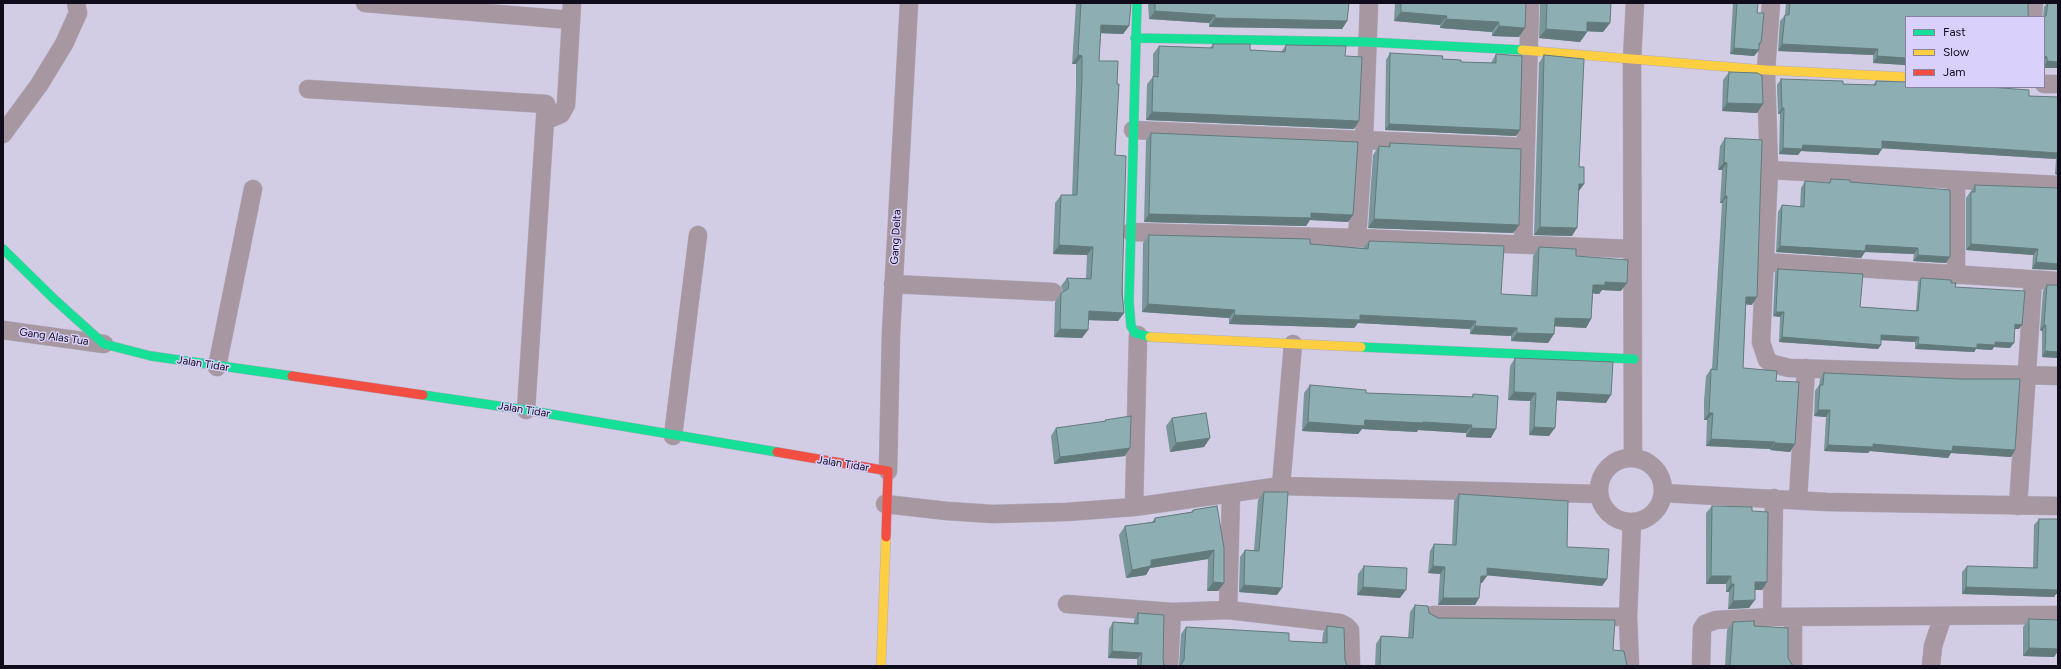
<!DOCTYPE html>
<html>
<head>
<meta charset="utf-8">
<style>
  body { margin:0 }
  #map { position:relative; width:2061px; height:669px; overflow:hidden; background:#d2cde5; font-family:Figtree,sans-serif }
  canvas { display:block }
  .frame { position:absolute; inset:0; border:4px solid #100c1b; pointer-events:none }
  .legend { position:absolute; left:1905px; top:16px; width:140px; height:72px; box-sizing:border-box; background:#d9d0fc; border:1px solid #8982a2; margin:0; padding:5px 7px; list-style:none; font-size:12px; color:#100c1b }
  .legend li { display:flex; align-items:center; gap:8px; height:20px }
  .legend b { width:20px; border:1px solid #8982a2 }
</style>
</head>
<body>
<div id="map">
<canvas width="2061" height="669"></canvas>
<div class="frame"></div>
<ul class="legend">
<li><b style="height:5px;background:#16e098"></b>Fast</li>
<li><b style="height:5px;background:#ffcf43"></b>Slow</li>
<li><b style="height:5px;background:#f24e42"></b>Jam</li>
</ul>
</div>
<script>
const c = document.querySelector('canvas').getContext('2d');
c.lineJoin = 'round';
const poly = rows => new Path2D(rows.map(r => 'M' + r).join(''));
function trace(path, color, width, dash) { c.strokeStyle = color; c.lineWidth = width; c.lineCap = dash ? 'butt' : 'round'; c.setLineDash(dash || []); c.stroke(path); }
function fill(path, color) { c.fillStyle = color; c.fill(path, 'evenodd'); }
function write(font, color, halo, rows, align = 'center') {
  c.font = font + ' Figtree,sans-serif'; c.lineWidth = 3; c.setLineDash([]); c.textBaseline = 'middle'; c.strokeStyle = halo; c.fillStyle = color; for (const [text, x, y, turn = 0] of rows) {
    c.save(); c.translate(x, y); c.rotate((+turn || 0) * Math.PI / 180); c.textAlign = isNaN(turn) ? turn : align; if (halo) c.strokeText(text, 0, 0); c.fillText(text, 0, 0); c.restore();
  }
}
const street = poly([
  [365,3,571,20],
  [1771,3,1766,70,1769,170,1761,342,1767,360,1773,364,1789,368,2058,376],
  [2033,17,2034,3],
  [2044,84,2058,84],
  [308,89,546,104],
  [547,107,547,120,561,114,566,105,572,3],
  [1133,130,1525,147],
  [3,134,39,85,64,44,78,13,76,3],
  [1769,170,2058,185],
  [1131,232,1357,238,1632,249],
  [1357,238,1364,139,1369,3],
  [1523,244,1530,3],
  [1765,262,2058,281],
  [1956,275,1956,181],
  [893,284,1053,292],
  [3,330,104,344],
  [217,367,253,189],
  [526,410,546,104],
  [673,436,698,235],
  '1599 490a32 32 0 1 1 64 0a32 32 0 1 1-64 0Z',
  [1633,458,1632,59,1635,3],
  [888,471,891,333,909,3],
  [1281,486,1293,344],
  [1663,493,1827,502,2058,506],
  [1798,499,1806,368],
  [885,504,947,511,993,514,1066,512,1134,507,1281,486,1598,494],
  [2018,506,2033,281],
  [1134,507,1138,335],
  [1067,604,1172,612,1228,610,1340,623,1346,626,1350,630,1351,666],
  [1228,610,1231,494],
  [1433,615,1628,617],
  [1772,617,1774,498],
  [1793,617,1793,666],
  [1169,666,1172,612],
  [1630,666,1628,617,1632,522],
  [1701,666,1702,629,1705,624,1716,620,1772,617,2058,615],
  [1931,666,1933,646,1943,616]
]);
const fast = poly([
  [1137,3,1129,302,1131,326,1135,333,1150,337],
  [1135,38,1367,42,1522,50],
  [3,249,54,299,104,344,151,356,292,376],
  [1361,347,1634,359],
  [423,395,526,410,777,452]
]);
const slow = poly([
  [1522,50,1766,70,1906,77],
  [1150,337,1361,347],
  [881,666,886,537]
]);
const jam = poly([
  [292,376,423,395],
  [777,452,888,471,886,537]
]);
const wall = poly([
  [1076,3,1131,3,1129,26,1123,34,1101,33,1099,61,1117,84,1115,155,1124,313,1118,321,1089,320,1082,338,1054,337,1055,302,1061,293,1063,292,1061,286,1067,278,1086,278,1087,255,1053,254,1055,203,1061,195,1072,195,1076,87,1076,64,1072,64],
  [1148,3,1349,3,1347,21,1342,29,1209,27,1209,23,1149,19],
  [1395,3,1526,3,1519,37,1492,36,1492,32,1440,28,1440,25,1394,21],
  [1540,3,1611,3,1610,23,1603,32,1587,31,1587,32,1580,42,1539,38],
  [1733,3,1758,3,1757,13,1761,43,1759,46,1759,50,1754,56,1730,54],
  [1786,3,2028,3,1906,17,1906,65,1873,63,1873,55,1778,51,1780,21,1785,15],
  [2047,3,2058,3,2058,68,2044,68,2044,17,2043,17,2044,7],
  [1213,44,1250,50,1281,52,1286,45,1345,56,1354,129,1146,120,1147,84,1153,77,1153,54,1159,46,1210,48],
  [1390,53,1442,59,1461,62,1491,63,1492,61,1496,54,1516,136,1385,130,1386,60],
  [1544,55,1579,167,1584,184,1579,191,1572,236,1534,235,1539,63],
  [1729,72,1763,104,1757,113,1722,111,1723,80],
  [1781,79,1843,84,1873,85,1876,81,2029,96,2058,97,2058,175,2055,174,2056,159,1882,148,1878,155,1801,151,1798,155,1779,154,1780,114,1778,114,1777,85],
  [1151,133,1348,222,1310,220,1306,226,1144,222,1146,141],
  [1725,138,1752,305,1746,304,1743,368,1776,381,1795,444,1790,452,1770,450,1770,449,1706,446,1707,420,1704,420,1704,401,1706,376,1711,369,1712,369,1722,203,1720,203,1722,170,1718,170,1720,146],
  [1390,143,1519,225,1513,233,1368,228,1373,155,1379,146,1388,147],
  [1831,179,1850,182,1946,263,1913,261,1914,254,1865,252,1861,258,1776,252,1778,212,1782,205,1800,207,1801,188,1805,181,1828,183],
  [1975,185,2058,188,2058,270,2032,269,2033,255,1966,250,1966,198],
  [1149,235,1310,244,1363,248,1369,241,1501,294,1531,296,1533,256,1539,247,1576,256,1621,291,1602,290,1599,294,1593,293,1591,319,1586,328,1554,326,1554,334,1548,343,1511,341,1511,336,1470,334,1470,329,1358,323,1354,328,1229,324,1229,318,1142,312,1143,243],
  [1778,269,1860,307,1916,311,1918,282,1921,278,1951,283,1955,287,2019,329,2014,329,2010,348,1994,347,1992,350,1976,349,1974,352,1915,349,1915,342,1881,340,1881,345,1878,349,1779,342,1780,317,1773,316,1775,273],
  [2047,285,2058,285,2058,358,2042,357,2042,331,2040,330,2043,291],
  [1515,358,1606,403,1556,400,1549,436,1529,435,1530,401,1508,400,1510,366],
  [1824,373,2015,450,2011,457,1951,453,1948,458,1870,451,1868,453,1824,451,1826,417,1814,416,1815,391,1819,385,1820,379],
  [1310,385,1366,393,1472,397,1473,394,1491,438,1466,437,1466,433,1418,430,1417,432,1362,429,1358,434,1302,431,1304,393],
  [1172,418,1210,438,1204,447,1170,452,1166,426],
  [1105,420,1125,456,1054,464,1051,436,1056,428,1104,422],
  [1264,492,1277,595,1239,592,1240,557,1245,550,1254,550,1258,500],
  [1459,494,1567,547,1607,579,1602,586,1487,575,1482,583,1480,583,1479,598,1475,605,1438,605,1440,574,1428,573,1430,551,1434,544,1452,545,1454,501],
  [1217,506,1224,583,1218,591,1207,591,1208,559,1150,568,1146,575,1126,578,1119,535,1125,526,1152,522,1155,518,1191,512,1193,510],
  [1712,506,1752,511,1767,582,1762,590,1755,590,1749,608,1728,609,1729,592,1726,592,1726,584,1706,584,1706,513],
  [2039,519,2058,519,2058,594,2056,594,2054,597,1962,594,1962,572,1967,566,2033,568,2034,525],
  [1364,566,1400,598,1357,595,1358,574],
  [1415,605,1438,618,1613,650,1627,666,1375,666,1376,644,1381,636,1408,638,1410,612],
  [1138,613,1163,659,1164,665,1167,666,1137,666,1137,659,1108,658,1109,629,1113,622,1134,623,1134,620],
  [2029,619,2058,620,2058,651,2054,657,2023,656,2023,627],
  [1733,622,1754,626,1788,658,1793,666,1725,666,1727,630],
  [1327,626,1345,660,1347,666,1179,666,1181,634,1186,627,1289,641,1322,643,1323,633]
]);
const shadedWall = poly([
  [1155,11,1215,15,1209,23,1149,19],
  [1401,12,1447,16,1440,25,1394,21],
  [1215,18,1347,21,1342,29,1209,27],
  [1446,19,1499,22,1492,32,1440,28],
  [1587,22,1610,23,1603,32,1581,31],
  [1101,25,1129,26,1123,34,1095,33],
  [1499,26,1525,28,1519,37,1492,36],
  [1546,29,1587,32,1580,42,1539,38],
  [1782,44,1878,49,1873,55,1778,51],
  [1734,48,1759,50,1754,56,1730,54],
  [1078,55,1082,56,1076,64,1072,64],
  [1877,56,1906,58,1906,65,1873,63],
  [2044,56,2047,57,2044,61],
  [2047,61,2058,62,2058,68,2044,68,2044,66],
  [1727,103,1763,104,1757,113,1722,111],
  [1782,108,1784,108,1780,114,1778,114],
  [1152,112,1359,121,1354,129,1146,120],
  [1389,124,1520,130,1516,136,1385,130],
  [1882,141,2058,153,2058,156,2056,159,1878,148],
  [1803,145,1882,149,1878,155,1801,151,1798,155,1779,154,1783,148],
  [1724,162,1727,163,1722,170,1718,170],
  [2058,170,2058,175,2055,174],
  [1579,184,1584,184,1578,192],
  [1725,196,1727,196,1722,203,1720,203],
  [1311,213,1353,215,1348,222,1310,220,1306,226,1144,222,1149,214],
  [1374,219,1519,225,1513,233,1368,228],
  [1540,227,1577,228,1572,236,1534,235],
  [1971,244,2038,249,2033,255,1966,250],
  [1059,245,1093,247,1087,255,1053,254],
  [1866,245,1918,248,1914,254,1865,252,1861,258,1776,252,1780,246],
  [1918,255,1950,257,1946,263,1913,261],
  [2036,262,2058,264,2058,270,2032,269],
  [1605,282,1627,283,1621,291,1602,290,1599,294,1587,293,1593,285],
  [1746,297,1757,297,1752,305,1741,304],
  [1148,304,1235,310,1229,318,1142,312],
  [1089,311,1124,313,1118,321,1083,320],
  [1776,312,1784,312,1780,317,1773,316],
  [1234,315,1360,315,1476,321,1470,329,1358,323,1354,328,1229,324],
  [1555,318,1591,319,1586,328,1549,326],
  [2015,324,2022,325,2019,329,2012,329],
  [2044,325,2046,325,2042,331,2040,330],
  [1475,326,1517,328,1511,336,1470,334],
  [1060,329,1088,330,1082,338,1054,337],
  [1517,333,1554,334,1548,343,1511,341],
  [1881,335,1919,337,1915,342,1878,340],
  [1782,337,1881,345,1878,349,1779,342],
  [1995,342,2014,343,2010,348,1994,347,1992,350,1976,349,1974,352,1915,349,1918,344,1977,344],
  [2045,351,2058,352,2058,358,2042,357],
  [1514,392,1536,393,1530,401,1508,400],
  [1557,392,1611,395,1606,403,1551,400],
  [1818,410,1830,410,1826,417,1814,416],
  [1709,413,1713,413,1707,420,1704,420],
  [1365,420,1423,422,1472,425,1466,433,1418,430,1417,432,1362,429,1358,434,1302,431,1308,422],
  [1534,427,1555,428,1549,436,1529,435],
  [1471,428,1496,429,1491,438,1466,437],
  [1210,438,1204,447,1170,452,1176,443],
  [1711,439,1775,442,1770,449,1706,446],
  [1775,443,1795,444,1790,452,1770,450],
  [1873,444,1953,446,2015,450,2011,457,1951,453,1948,458,1870,451,1868,453,1824,451,1828,445],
  [1130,448,1125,456,1054,464,1060,457],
  [1214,550,1208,559,1150,568,1146,575,1126,578,1132,570,1151,560],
  [1433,566,1445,567,1440,574,1428,573],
  [1487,568,1607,579,1602,586,1483,575],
  [1481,576,1487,576,1482,583,1476,583],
  [1711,576,1731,576,1726,584,1706,584],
  [1213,582,1224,583,1218,591,1207,591],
  [1755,582,1767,582,1762,590,1750,590],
  [1731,584,1734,584,1729,592,1726,592],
  [1244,585,1282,588,1277,595,1239,592],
  [1363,587,1406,590,1400,598,1357,595],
  [1966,587,2058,589,2058,594,2056,594,2054,597,1962,594],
  [1443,598,1479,598,1475,605,1438,605],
  [1755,600,1749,608,1728,609,1733,601],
  [2029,648,2058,649,2058,651,2054,657,2023,656],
  [1112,651,1142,653,1137,659,1108,658]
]);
const building = poly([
  [1081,3,1131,3,1129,26,1101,25,1099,61,1118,61,1117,84,1119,84,1115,155,1126,156,1122,293,1124,313,1089,311,1088,330,1060,329,1061,293,1068,289,1069,284,1067,278,1091,279,1093,247,1059,245,1061,195,1077,195,1082,79,1082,56,1078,55,1081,3],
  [1155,3,1349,3,1347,21,1215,18,1215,15,1155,11,1155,3],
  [1401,3,1526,3,1525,28,1499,26,1499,22,1446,19,1447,16,1401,12,1401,3],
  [1547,3,1611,3,1610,23,1587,22,1587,32,1546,29,1547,3],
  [1737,3,1758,3,1757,13,1764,13,1761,43,1759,43,1759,50,1734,48,1737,3],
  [1790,3,2028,3,2028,15,2030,17,1906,17,1906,58,1877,56,1878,49,1782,44,1785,15,1789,15,1790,3],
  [2048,3,2058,3,2058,62,2047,61,2047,57,2044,56,2044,17,2046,16,2048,3],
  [1213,44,1250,44,1250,50,1285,52,1286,45,1346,46,1345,56,1362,57,1359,121,1152,112,1153,76,1158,77,1159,46,1213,48,1213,44],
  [1390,53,1443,56,1442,59,1461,60,1461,62,1496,63,1496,54,1522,56,1520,130,1389,124,1390,53],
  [1544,55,1584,59,1579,167,1584,167,1584,184,1579,184,1577,228,1540,227,1544,55],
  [1729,72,1758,73,1762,76,1763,104,1727,103,1729,72],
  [1781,79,1843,81,1843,84,1876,85,1876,81,1906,82,1906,87,1988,87,2029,90,2029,96,2058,97,2058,153,1882,141,1882,149,1803,145,1802,149,1783,148,1784,108,1782,108,1781,79],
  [1151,133,1358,142,1353,215,1311,213,1311,218,1149,214,1151,133],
  [1725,138,1762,140,1757,297,1746,297,1743,368,1777,371,1776,381,1799,382,1795,444,1775,443,1775,442,1711,439,1713,413,1709,413,1710,394,1711,369,1717,370,1727,196,1725,196,1727,163,1724,162,1725,138],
  [1390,143,1521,149,1519,225,1374,219,1379,146,1390,147,1390,143],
  [1831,179,1850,180,1850,182,1950,190,1950,257,1918,255,1918,248,1866,245,1865,251,1780,246,1782,205,1804,207,1805,181,1830,183,1831,179],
  [1975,185,2058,188,2058,264,2036,262,2038,249,1971,244,1971,192,1975,192,1975,185],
  [1149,235,1310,239,1310,244,1368,249,1369,241,1504,246,1501,294,1537,296,1539,247,1576,249,1576,256,1628,260,1627,283,1605,282,1605,285,1593,285,1591,319,1555,318,1554,334,1517,333,1517,328,1475,326,1476,321,1360,315,1360,320,1234,315,1235,310,1148,304,1149,235],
  [1778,269,1863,274,1860,307,1918,311,1921,278,1951,280,1951,283,1956,283,1955,287,2025,291,2022,325,2015,324,2014,343,1995,342,1995,345,1977,344,1977,348,1918,344,1919,337,1881,335,1881,345,1782,337,1784,312,1776,312,1778,269],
  [2047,285,2058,285,2058,352,2045,351,2046,325,2044,325,2047,285],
  [1515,358,1613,362,1611,395,1557,392,1555,428,1534,427,1536,393,1514,392,1515,358],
  [1824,373,1960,379,2020,379,2015,450,1953,446,1952,451,1873,444,1873,447,1828,445,1830,410,1818,410,1820,385,1823,385,1824,373],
  [1310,385,1366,390,1366,393,1450,396,1473,397,1473,394,1498,396,1496,429,1471,428,1472,425,1423,422,1423,423,1365,420,1364,426,1308,422,1310,385],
  [1206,413,1210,438,1176,443,1172,418,1206,413],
  [1131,416,1130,448,1060,457,1056,428,1106,421,1105,420,1131,416],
  [1264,492,1288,492,1282,588,1244,585,1245,550,1259,551,1264,492],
  [1459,494,1568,501,1567,547,1609,549,1607,579,1487,568,1487,576,1481,576,1479,598,1443,598,1445,567,1433,566,1434,544,1456,545,1459,494],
  [1217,506,1224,548,1224,583,1213,582,1214,550,1151,560,1151,566,1132,570,1125,526,1155,522,1155,518,1193,512,1193,510,1217,506],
  [1712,506,1752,507,1752,511,1768,512,1767,582,1755,582,1755,600,1733,601,1734,584,1731,584,1731,576,1711,576,1712,506],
  [2039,519,2058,519,2058,590,1966,587,1967,566,2037,568,2039,519],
  [1364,566,1407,568,1406,590,1363,587,1364,566],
  [1415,605,1428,606,1429,613,1438,618,1615,620,1613,650,1624,651,1627,666,1380,666,1381,636,1413,638,1415,605],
  [1138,613,1164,615,1163,659,1164,665,1167,666,1141,666,1142,653,1112,651,1113,622,1138,624,1138,613],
  [2029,619,2058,620,2058,649,2029,648,2029,619],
  [1754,621,1754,626,1788,628,1788,658,1793,666,1730,666,1733,622,1754,621],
  [1327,626,1344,628,1345,660,1347,666,1180,666,1184,660,1186,627,1289,633,1289,641,1327,643,1327,626]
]);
const streetNames = [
  ["Gang Delta",896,237,-87],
  ["Gang Alas Tua",54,337,8],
  ["Jalan Tidar",203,364,9],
  ["Jalan Tidar",524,410,9],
  ["Jalan Tidar",843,464,9]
];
trace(street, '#b0acbf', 19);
trace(fast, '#b0acbf', 10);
trace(slow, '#b0acbf', 10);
trace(jam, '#b0acbf', 10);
trace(street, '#a797a1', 18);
trace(fast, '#16e098', 9);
trace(slow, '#ffcf43', 9);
trace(jam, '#f24e42', 9);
fill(wall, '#79969a');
fill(shadedWall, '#637a7d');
fill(building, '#8dafb3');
trace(building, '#637a7d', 1);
write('11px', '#100c1b', '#d9d0fc', streetNames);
</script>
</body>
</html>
